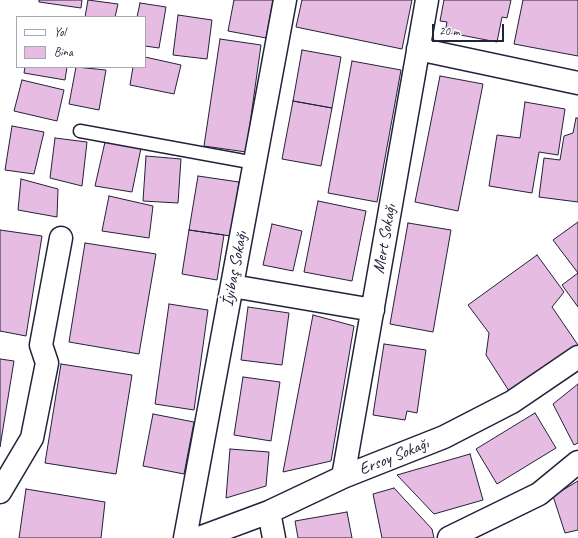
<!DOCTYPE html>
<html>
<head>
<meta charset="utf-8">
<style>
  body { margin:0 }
  #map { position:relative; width:578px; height:538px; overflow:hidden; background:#fff; font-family:Caveat,sans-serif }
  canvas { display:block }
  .legend { position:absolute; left:16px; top:16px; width:130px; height:52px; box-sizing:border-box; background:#fff; border:1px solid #a7a7b1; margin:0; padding:5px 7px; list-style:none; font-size:12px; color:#22223b }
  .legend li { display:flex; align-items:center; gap:8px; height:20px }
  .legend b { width:20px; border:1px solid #a7a7b1 }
  .scale { position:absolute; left:432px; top:24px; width:72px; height:18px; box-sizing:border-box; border:2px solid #22223b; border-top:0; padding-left:5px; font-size:12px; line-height:14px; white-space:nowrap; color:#22223b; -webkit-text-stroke:3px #fff; paint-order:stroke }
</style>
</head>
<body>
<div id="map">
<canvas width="578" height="538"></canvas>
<ul class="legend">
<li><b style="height:5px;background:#fff"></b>Yol</li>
<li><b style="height:11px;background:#e7bce2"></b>Bina</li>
</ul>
<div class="scale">20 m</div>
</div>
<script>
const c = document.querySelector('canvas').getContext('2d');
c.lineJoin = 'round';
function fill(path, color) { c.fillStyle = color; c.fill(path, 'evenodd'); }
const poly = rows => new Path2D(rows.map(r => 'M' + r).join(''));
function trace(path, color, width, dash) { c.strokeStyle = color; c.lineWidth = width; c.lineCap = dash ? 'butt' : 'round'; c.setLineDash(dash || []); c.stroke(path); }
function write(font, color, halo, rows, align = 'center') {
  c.font = font + ' Caveat,sans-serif'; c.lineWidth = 3.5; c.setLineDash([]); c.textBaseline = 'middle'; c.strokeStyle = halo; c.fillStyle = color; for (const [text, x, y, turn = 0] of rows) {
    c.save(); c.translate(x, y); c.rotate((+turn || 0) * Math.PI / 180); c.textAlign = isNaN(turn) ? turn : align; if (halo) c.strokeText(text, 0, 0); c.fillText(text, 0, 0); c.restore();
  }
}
const building = poly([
  [39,0,82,0,81,8,39,2,39,0],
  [88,0,118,4,115,17,85,17,88,0],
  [234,0,273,0,266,38,228,31,234,0],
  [302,0,412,0,402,49,296,27,302,0],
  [444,0,511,0,507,18,502,17,497,42,445,32,447,22,440,21,444,0],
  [523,0,578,0,578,56,514,44,523,0],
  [140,3,166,7,159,48,145,46,145,17,137,17,140,3],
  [178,15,212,20,207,59,173,55,178,15],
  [220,39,261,45,246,152,204,146,220,39],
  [302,50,341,57,332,108,293,101,302,50],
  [145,57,181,65,174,94,130,85,133,67,145,67,145,57],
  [352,61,401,70,377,202,328,193,352,61],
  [25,67,67,67,65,80,24,73,25,67],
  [76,67,106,70,99,110,69,104,76,67],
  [440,76,483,84,458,211,415,202,440,76],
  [22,80,64,90,57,121,14,111,22,80],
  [293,101,332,108,321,166,282,159,293,101],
  [525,102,565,109,558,155,539,152,532,193,489,186,497,135,520,138,525,102],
  [576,118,578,118,578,202,539,197,544,158,560,160,564,136,573,133,576,118],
  [12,126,44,132,34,174,5,170,12,126],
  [55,138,87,142,82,186,50,178,55,138],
  [105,142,141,148,132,192,95,186,105,142],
  [146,156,181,159,178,203,143,201,146,156],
  [198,176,239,182,231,236,189,230,198,176],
  [21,179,58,189,57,217,18,210,21,179],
  [109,196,153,206,149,238,102,231,109,196],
  [318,201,366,211,352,281,304,272,318,201],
  [578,222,578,307,562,285,578,273,553,240,578,222],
  [408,223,451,230,433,332,390,324,408,223],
  [272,224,302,231,293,271,263,265,272,224],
  [0,230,42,236,26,336,0,331,0,230],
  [189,230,224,235,217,280,182,274,189,230],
  [85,243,156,254,139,354,69,342,85,243],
  [537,255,564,292,552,307,578,345,509,391,486,355,489,333,468,305,537,255],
  [169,304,208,310,194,410,155,404,169,304],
  [248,307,289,313,282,365,241,360,248,307],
  [313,315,354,326,331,461,283,472,313,315],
  [384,344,426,350,417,413,407,411,405,420,373,415,384,344],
  [0,359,14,361,0,447,0,359],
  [61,364,132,375,116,474,45,463,61,364],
  [243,377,280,382,271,441,234,435,243,377],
  [578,384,578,443,574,445,553,404,578,384],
  [535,413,556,448,497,484,476,449,535,413],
  [153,414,194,422,184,474,143,466,153,414],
  [230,449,269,452,266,486,226,498,230,449],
  [470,454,483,500,434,514,397,475,470,454],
  [578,481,578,530,565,533,553,496,578,481],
  [394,488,432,529,434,538,382,538,373,494,394,488],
  [26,489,105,502,101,538,19,538,26,489],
  [347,512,352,538,298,538,295,521,347,512]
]);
const lane = poly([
  [80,131,255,163]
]);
const street = poly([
  [418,49,578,83],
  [232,286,373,310],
  [343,477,427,0],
  [0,492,32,438,47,363,41,345,61,238],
  [269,512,274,538],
  [185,538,285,0],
  [199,538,269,512,343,477,444,437,512,402,578,357],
  [449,538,539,494,578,462]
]);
const streetNames = [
  ["Mert Sokağı",385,239,-80],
  ["İyibaş Sokağı",235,269,-79],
  ["Ersoy Sokağı",394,457,-22]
];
fill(building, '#e7bce2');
trace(building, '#22223b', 1);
trace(lane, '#22223b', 15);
trace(street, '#22223b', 25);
trace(lane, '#fff', 12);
trace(street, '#fff', 22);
write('17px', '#22223b', '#fff', streetNames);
</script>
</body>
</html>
